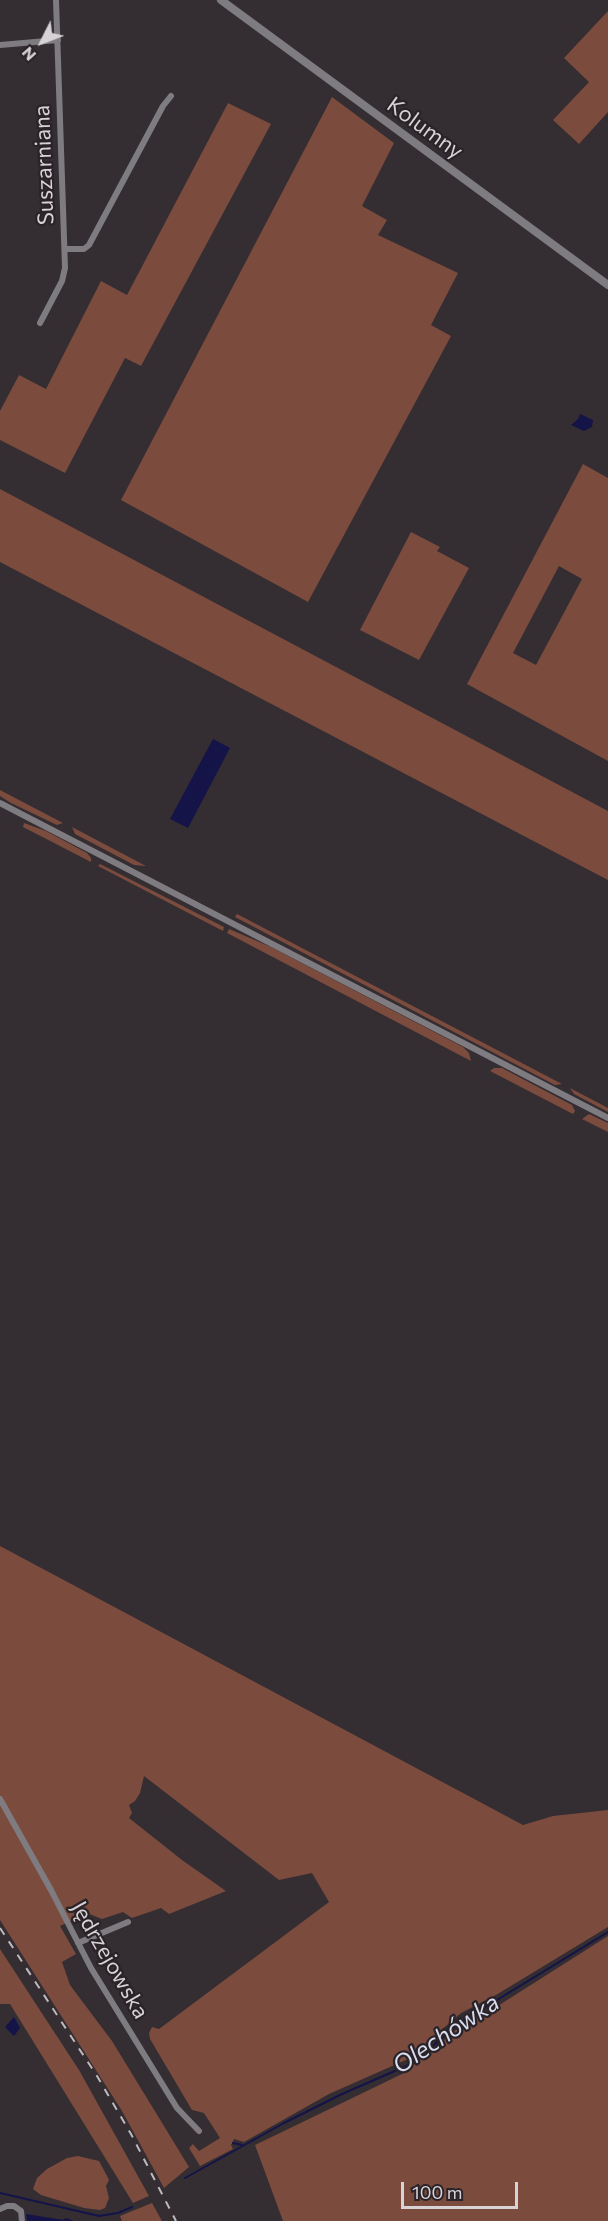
<!DOCTYPE html>
<html>
<head>
<meta charset="utf-8">
<style>
  body { margin:0 }
  #map { position:relative; width:608px; height:2221px; overflow:hidden; background:#342d32; font-family:Commissioner,sans-serif }
  canvas { display:block }
  .north { position:absolute; left:12px; top:12px; width:60px; height:60px; -webkit-text-stroke:4px #2a2328; paint-order:stroke; rotate:228deg; font-size:16px; font-weight:700; line-height:24px; text-align:center; color:#d6d2d5 }
  .north::after { content:''; display:block; margin:auto; width:21px; height:27px; background:#d6d2d5; clip-path:polygon(50% 0,100% 100%,50% 72%,0 100%) }
  .scale { position:absolute; left:401px; top:2182px; width:117px; height:27px; box-sizing:border-box; border:3px solid #d6d2d5; border-top:0; padding-left:8px; font-size:18px; line-height:21px; white-space:nowrap; color:#d6d2d5; -webkit-text-stroke:4px #2a2328; paint-order:stroke }
</style>
</head>
<body>
<div id="map">
<canvas width="608" height="2221"></canvas>
<div class="north">N</div>
<div class="scale">100 m</div>
</div>
<script>
const c = document.querySelector('canvas').getContext('2d');
c.lineJoin = 'round';
function fill(path, color) { c.fillStyle = color; c.fill(path, 'evenodd'); }
const poly = rows => new Path2D(rows.map(r => 'M' + r).join(''));
function trace(path, color, width, dash) { c.strokeStyle = color; c.lineWidth = width; c.lineCap = dash ? 'butt' : 'round'; c.setLineDash(dash || []); c.stroke(path); }
function write(font, color, halo, rows, align = 'center') {
  c.font = font + ' Commissioner,sans-serif'; c.lineWidth = 4.5; c.setLineDash([]); c.textBaseline = 'middle'; c.strokeStyle = halo; c.fillStyle = color; for (const [text, x, y, turn = 0] of rows) {
    c.save(); c.translate(x, y); c.rotate((+turn || 0) * Math.PI / 180); c.textAlign = isNaN(turn) ? turn : align; if (halo) c.strokeText(text, 0, 0); c.fillText(text, 0, 0); c.restore();
  }
}
const green = poly([
  [608,11,608,112,579,144,553,120,589,82,564,58],
  [332,97,394,143,362,206,387,220,378,235,458,273,431,325,451,336,308,602,121,500],
  [228,103,271,124,141,366,125,358,65,473,0,440,0,411,19,375,46,389,101,281,127,295],
  [583,464,608,478,608,761,467,684],
  [559,566,582,579,536,665,513,653],
  [0,489,608,811,608,880,0,562],
  [411,532,440,547,437,551,469,568,419,660,360,630],
  [0,790,63,823,57,825,11,803,0,796],
  [24,823,46,831,87,853,91,858,91,862,23,827],
  [72,827,146,866,134,865,75,834],
  [100,864,224,927,223,931,98,866],
  [237,914,562,1084,555,1085,235,917],
  [229,929,271,947,463,1047,469,1053,471,1061,227,933],
  [494,1068,502,1068,572,1105,575,1111,573,1114,490,1071],
  [570,1088,608,1108,608,1112,574,1094],
  [589,1114,608,1123,608,1132,582,1119],
  [0,1546,523,1825,553,1816,608,1810,608,1927,496,1995,461,2013,408,2059,329,2094,244,2142,234,2139,231,2145,233,2149,200,2166,189,2148,193,2144,199,2151,220,2138,204,2113,192,2110,150,2039,149,2033,152,2027,159,2029,329,1902,312,1873,279,1880,144,1776,140,1793,135,1801,129,1805,132,1813,129,1818,182,1860,226,1891,169,1914,161,1908,132,1918,123,1912,102,1919,87,1913,60,1926,76,1954,62,1962,70,1985,112,2041,189,2167,164,2188,122,2111,0,1920],
  [608,1936,608,2221,283,2221,255,2145,402,2074,471,2018,493,2009],
  [0,1949,79,2070,149,2196,133,2203,10,2004,0,2004],
  [78,2156,99,2161,106,2174,109,2180,106,2186,109,2198,105,2208,100,2210,84,2208,41,2195,33,2189,37,2178,47,2169,67,2158],
  [152,2203,162,2221,122,2221,120,2216]
]);
const water = poly([
  [580,414,593,420,592,427,584,431,571,425,578,419],
  [213,739,230,748,188,828,170,819],
  [14,2017,20,2028,14,2036,5,2027],
  [26,2214,63,2220,66,2218,74,2221,27,2221]
]);
const stream = poly([
  [233,2143,242,2145],
  [185,2178,284,2123,342,2094,411,2064,461,2022,608,1932],
  [0,2193,99,2216,118,2213,132,2207]
]);
const minor = poly([
  [0,45,58,40],
  [65,249,84,249,89,245,163,106,171,96],
  [40,323,62,281,65,268,56,0],
  [0,803,608,1118],
  [0,1799,51,1890,91,1968,177,2108,199,2131],
  [78,1943,128,1922],
  [0,2209,7,2206,14,2206,21,2211,22,2221]
]);
const tertiary = poly([
  [221,0,608,285]
]);
const rail = poly([
  [0,1928,97,2076,131,2134,176,2221]
]);
const streetNames = [
  ["Kolumny",425,128,36],
  ["Suszarniana",44,165,-92],
  ["Jędrzejowska",110,1960,60]
];
const waterNames = [
  ["Olechówka",446,2034,-34]
];
fill(green, '#7b4b3e');
fill(water, '#141449');
trace(stream, '#141449', 2);
trace(minor, '#7e7c80', 6);
trace(tertiary, '#7e7c80', 8);
trace(rail, '#bebabd', 2, [8, 8]);
write('22px', '#d6d2d5', '#2a2328', streetNames);
write('italic 24px', '#d9ddef', '#2a2328', waterNames);
</script>
</body>
</html>
